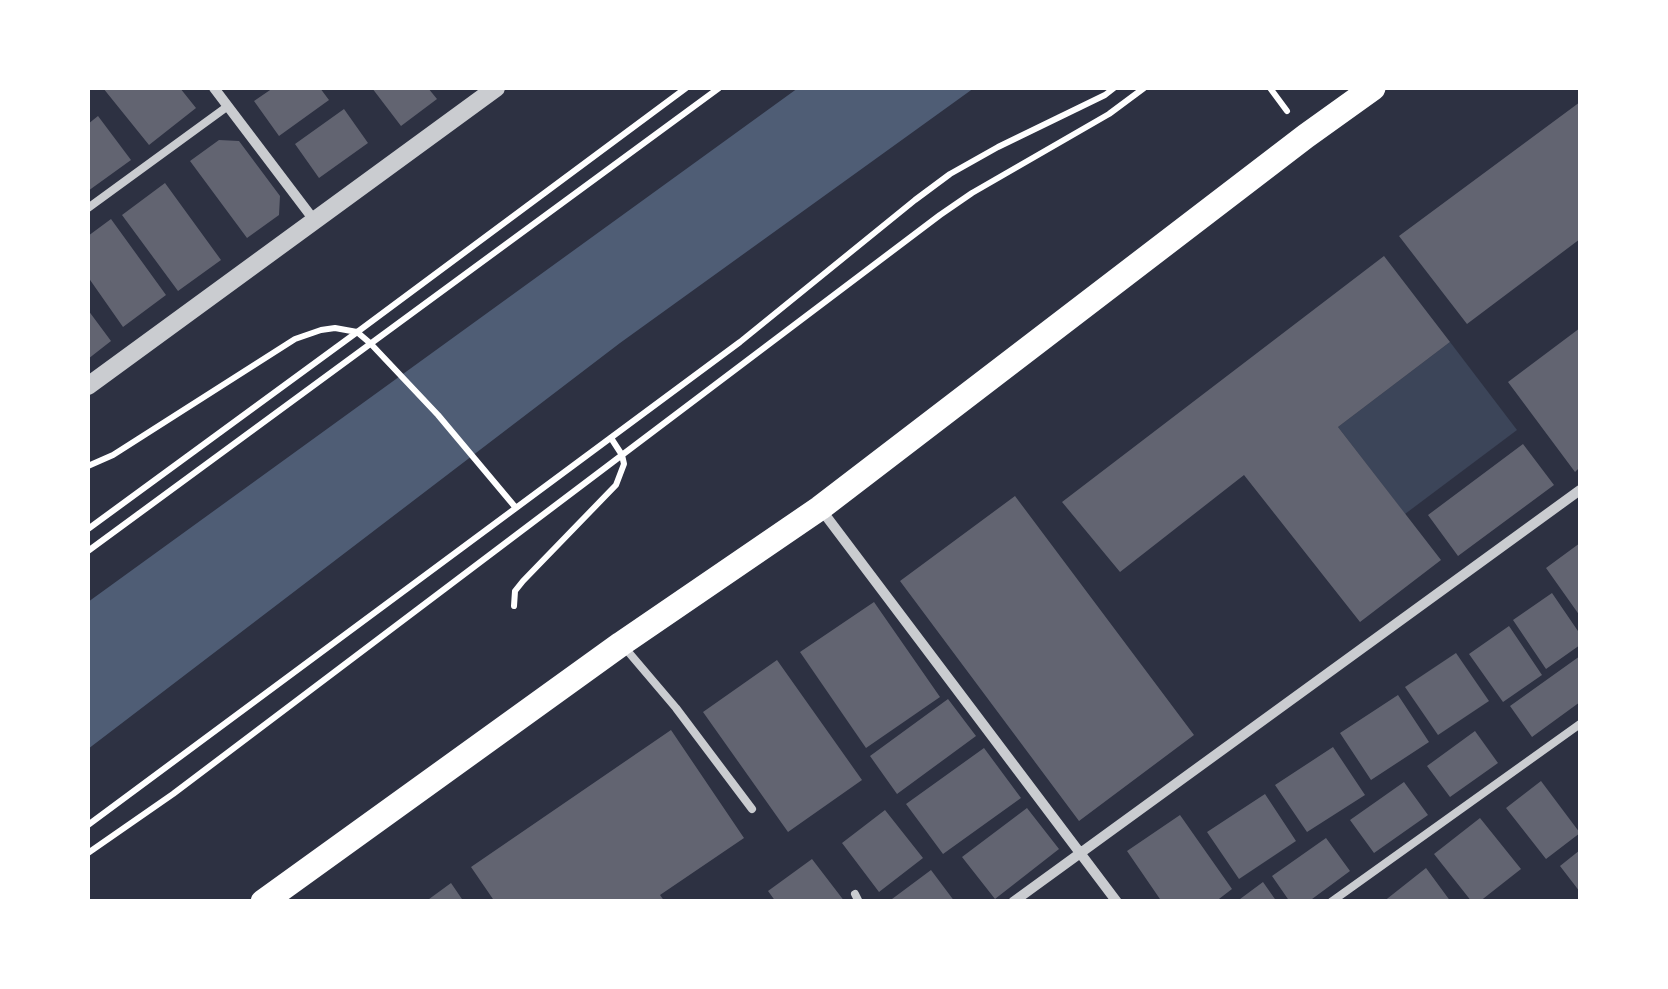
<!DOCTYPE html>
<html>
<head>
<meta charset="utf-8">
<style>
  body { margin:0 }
  #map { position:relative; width:1668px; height:989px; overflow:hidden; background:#2d3142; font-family:"Source Sans 3",sans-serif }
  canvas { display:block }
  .frame { position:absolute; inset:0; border:90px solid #fff; pointer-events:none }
</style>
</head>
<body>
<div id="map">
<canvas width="1668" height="989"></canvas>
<div class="frame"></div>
</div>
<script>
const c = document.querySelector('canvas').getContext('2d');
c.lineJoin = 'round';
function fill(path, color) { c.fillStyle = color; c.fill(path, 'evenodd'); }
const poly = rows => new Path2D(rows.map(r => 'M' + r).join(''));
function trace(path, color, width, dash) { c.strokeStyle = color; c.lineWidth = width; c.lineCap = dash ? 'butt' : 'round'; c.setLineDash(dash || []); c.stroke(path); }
const green = poly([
  [1450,342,1517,430,1405,514,1338,427]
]);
const water = poly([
  [798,88,974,88,620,343,88,749,88,602]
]);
const building = poly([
  [103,88,180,88,196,108,149,145],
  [273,88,320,88,329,100,279,136,254,101],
  [372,88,428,88,437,99,401,126],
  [1580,102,1580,239,1467,324,1399,236],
  [344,109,368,143,319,178,295,144],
  [98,116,131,160,88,191,88,124],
  [219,140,239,141,280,196,279,215,247,238,190,161],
  [165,183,221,260,178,291,122,215],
  [111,219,166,295,123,327,88,277,88,236],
  [1384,256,1450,342,1338,427,1441,560,1360,622,1244,475,1120,572,1062,502],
  [88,310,111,341,88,359],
  [1580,328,1580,467,1575,472,1508,382],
  [1523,444,1554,485,1458,556,1428,515],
  [1015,496,1194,735,1079,821,900,581],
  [1580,543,1580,616,1546,568],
  [1552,593,1580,634,1580,645,1546,669,1513,620],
  [874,602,940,697,866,748,800,652],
  [1509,626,1542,675,1503,702,1469,654],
  [1456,653,1489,701,1438,735,1405,687],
  [1580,656,1580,702,1532,737,1510,706],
  [777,660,862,780,788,832,703,712],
  [1398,695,1429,742,1371,780,1340,733],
  [948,699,976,736,897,794,870,756],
  [671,730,744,838,660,895,665,902,495,902,471,867],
  [1475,731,1498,763,1450,797,1427,766],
  [1333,747,1365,795,1307,832,1275,785],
  [984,748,1021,798,943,854,906,804],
  [1541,781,1580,833,1546,859,1506,808],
  [1404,782,1428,815,1374,853,1350,820],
  [1265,794,1296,841,1239,879,1207,832],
  [1027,808,1059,849,995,899,962,857],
  [885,810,923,858,879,892,842,843],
  [1180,815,1232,889,1215,902,1162,902,1127,851],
  [1480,818,1521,869,1479,902,1472,902,1434,854],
  [1326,838,1350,871,1308,902,1290,902,1272,876],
  [1580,850,1580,892,1560,866],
  [812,859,845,902,776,902,768,891],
  [1426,868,1451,902,1383,902],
  [931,870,955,902,888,902],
  [1263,882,1277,902,1236,902],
  [451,883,464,902,425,902]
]);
const path = poly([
  [1270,88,1287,111],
  [88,466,113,455,295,339,321,330,335,328,357,332,370,343,438,415,516,508],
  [88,529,360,330,686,88],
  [88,551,719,88],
  [514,606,515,591,523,581,616,485,624,464,622,455,611,438],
  [88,825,740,342,915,200,950,174,998,147,1105,95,1114,88],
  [88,853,173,794,940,215,972,193,1109,114,1144,88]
]);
const service = poly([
  [88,208,228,106],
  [625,648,676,708,752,809],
  [855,894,859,902],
  [1331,902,1580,724]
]);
const minor = poly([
  [214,88,314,220],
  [820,508,1117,902],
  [1013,902,1580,490]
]);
const tertiary = poly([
  [88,386,496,88]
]);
const primary = poly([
  [263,902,621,644,820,508,1306,136,1373,88]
]);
fill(green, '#3c4559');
fill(water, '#4f5d75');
fill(building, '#626471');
trace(path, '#fff', 6);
trace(service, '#caccd0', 8);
trace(minor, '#caccd0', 10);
trace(tertiary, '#caccd0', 18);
trace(primary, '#fff', 25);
</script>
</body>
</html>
